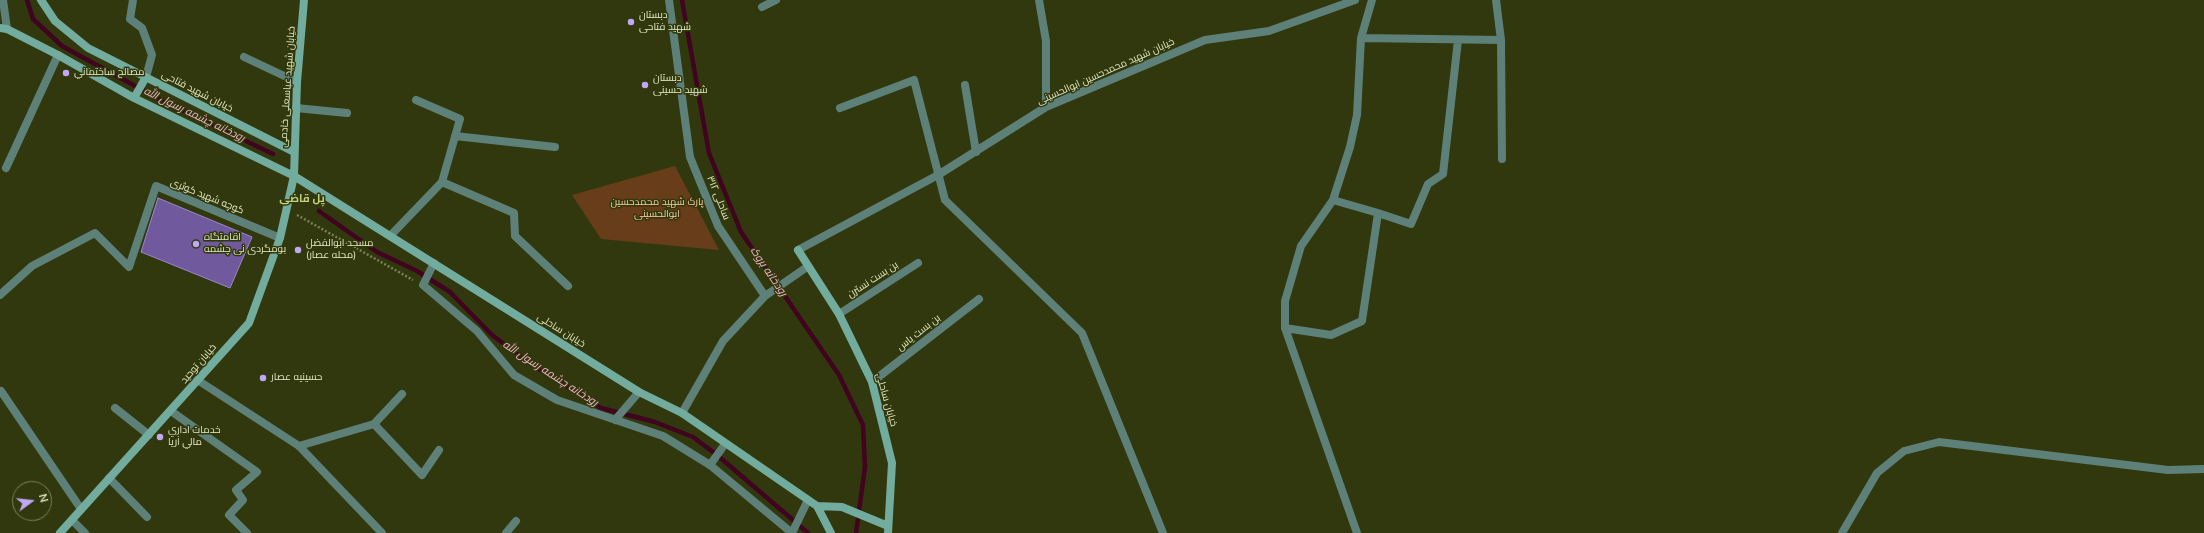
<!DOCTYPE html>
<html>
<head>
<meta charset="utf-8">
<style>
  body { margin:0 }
  #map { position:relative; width:2204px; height:533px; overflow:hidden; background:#32380d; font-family:"Nunito Sans",sans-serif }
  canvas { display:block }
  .north { position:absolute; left:12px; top:481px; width:40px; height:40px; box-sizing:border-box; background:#32380d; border:1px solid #787f56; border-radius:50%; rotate:75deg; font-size:11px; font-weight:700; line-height:16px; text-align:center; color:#e1eac3 }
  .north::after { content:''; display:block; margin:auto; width:14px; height:18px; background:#bfa8f4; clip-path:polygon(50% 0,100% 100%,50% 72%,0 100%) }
</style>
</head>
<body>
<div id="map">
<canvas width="2204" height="533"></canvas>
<div class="north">N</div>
</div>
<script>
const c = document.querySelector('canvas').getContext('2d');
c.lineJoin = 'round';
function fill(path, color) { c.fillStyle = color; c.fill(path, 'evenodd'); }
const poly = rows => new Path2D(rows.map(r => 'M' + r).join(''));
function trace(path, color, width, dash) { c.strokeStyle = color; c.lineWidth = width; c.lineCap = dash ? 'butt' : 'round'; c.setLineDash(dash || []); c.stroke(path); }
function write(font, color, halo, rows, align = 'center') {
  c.font = font + ' "Nunito Sans",Cairo,sans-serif'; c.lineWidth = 3; c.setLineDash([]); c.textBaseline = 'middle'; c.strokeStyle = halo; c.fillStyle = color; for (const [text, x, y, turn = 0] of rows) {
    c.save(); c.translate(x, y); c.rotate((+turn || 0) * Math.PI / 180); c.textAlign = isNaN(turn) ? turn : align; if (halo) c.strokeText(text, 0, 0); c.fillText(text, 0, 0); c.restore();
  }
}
const green = poly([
  [675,166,719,250,601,239,572,195]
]);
const stream = poly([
  [27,0,33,19,62,46,157,98,273,154],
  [682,0,709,153,741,232,839,375,863,425,865,467,856,533],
  [319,211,377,252,417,271,450,292,492,335,531,364,601,408,655,422,693,437,717,455,808,533]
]);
const building = poly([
  [158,198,252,237,230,288,141,252,158,198]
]);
const path = poly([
  [297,215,413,280]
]);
const lane = poly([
  [434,263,423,285,477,331,514,375,557,400,663,436,710,465,725,444],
  [615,420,639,392]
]);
const street = poly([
  [3,0,7,29],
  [133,0,130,19,142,28,152,55,146,77],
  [669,0,690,157,718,226,765,296,723,341,682,413],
  [1039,0,1046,41,1046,107],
  [1496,0,1501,40,1502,159],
  [762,7,776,0],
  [1361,38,1501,40],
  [244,57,297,82],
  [965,85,976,152],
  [416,100,460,119,442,182],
  [296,108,347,113],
  [840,108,914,80,945,200,1082,333,1163,533],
  [455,136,555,147],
  [6,168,58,55],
  [1378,213,1411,224,1428,184,1443,174,1458,40],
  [391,235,442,182,514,213,515,236,568,286],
  [798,250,938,175,1046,107,1205,40,1269,31,1355,0],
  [0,295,32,266,95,233,129,267,156,186,280,238],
  [765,296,807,267],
  [839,314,918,263],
  [1285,328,1331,335,1362,321,1378,213,1333,200],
  [199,381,299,446,382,533],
  [872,382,979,299],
  [1,391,81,509],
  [115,408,149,435],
  [171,411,257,472,236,490,243,500,229,515,247,533],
  [374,424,422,475,439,450],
  [299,446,374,424,402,394],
  [710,465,792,533],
  [109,478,147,517],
  [72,520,85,533],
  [506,533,516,521],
  [792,533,808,500],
  [1357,533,1285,328,1285,301,1301,246,1333,200,1350,147,1357,115,1361,38,1372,0],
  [1842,533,1877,473,1904,451,1939,442,2168,470,2204,469]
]);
const secondary = poly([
  [41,0,55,21,88,48,294,152],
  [0,28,7,29,58,55,134,98,294,176,639,392,682,413,817,506,842,507,888,526],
  [134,98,146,77],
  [798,250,839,314,872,382,892,463,888,533],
  [817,506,831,533],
  [60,533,249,323,280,238,294,176,297,82,304,0]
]);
const markers = [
  [631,22,4,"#bfa8f4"],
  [66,73,4,"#bfa8f4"],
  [645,85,4,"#bfa8f4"],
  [196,244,4,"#bfa8f4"],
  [298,250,4,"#bfa8f4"],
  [263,378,4,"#bfa8f4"],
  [160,437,4,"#bfa8f4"]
];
const poiNames = [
  ["دبستان",639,16],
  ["شهید فتاحی",639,28],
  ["مصالح ساختماني",74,73],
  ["دبستان",653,79],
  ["شهید حسینی",653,91],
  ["اقامتگاه",204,238],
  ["بومگردی نی چشمه",204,250],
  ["مسجد ابوالفضل",306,244],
  ["(محله عصار)",306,256],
  ["حسینیه عصار",271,378],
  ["خدمات اداري",168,431],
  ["مالي آريا",168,443]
];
const streetNames = [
  ["خیابان شهید محمدحسین ابوالحسینی",1106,72,-24],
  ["خیابان شهید عباسعلی خادمی",288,87,-86],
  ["خیابان شهید فتاحی",197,92,27],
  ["کوچه شهید کوثری",207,197,22],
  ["ساحلی ۳۱۲",718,198,68],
  ["بن بست نسترن",873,280,-33],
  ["خیابان ساحلی",561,331,32],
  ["بن بست یاس",919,333,-38],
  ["خیابان توحید",199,364,-49],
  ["خیابان ساحلی",886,400,74]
];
const parkNames = [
  ["پارک شهید محمدحسین",657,203],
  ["ابوالحسینی",657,215]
];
const waterNames = [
  ["رودخانه چشمه رسول الله",194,115,26],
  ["رودخانه بروک",768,272,56],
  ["رودخانه چشمه رسول الله",550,374,33]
];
const neighbourhoodNames = [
  ["پل قاضی",302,199]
];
fill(green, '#683d19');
trace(stream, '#400320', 4.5);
fill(building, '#705a9d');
trace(building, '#9b85cc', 1);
trace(path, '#798056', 2.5, [2, 2]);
trace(lane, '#5d8178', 8);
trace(street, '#5d8178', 8);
trace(secondary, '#71ac9e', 8);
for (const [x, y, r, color] of markers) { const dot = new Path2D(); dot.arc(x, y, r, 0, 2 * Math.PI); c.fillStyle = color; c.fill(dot); trace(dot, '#32380d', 1.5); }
write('10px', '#e1eac3', '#32380d', poiNames, 'left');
write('10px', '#e1eac3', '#32380d', streetNames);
write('10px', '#fdcba6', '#32380d', parkNames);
write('italic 11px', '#f5b7cb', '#32380d', waterNames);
write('bold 11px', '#c2d281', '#32380d', neighbourhoodNames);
</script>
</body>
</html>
